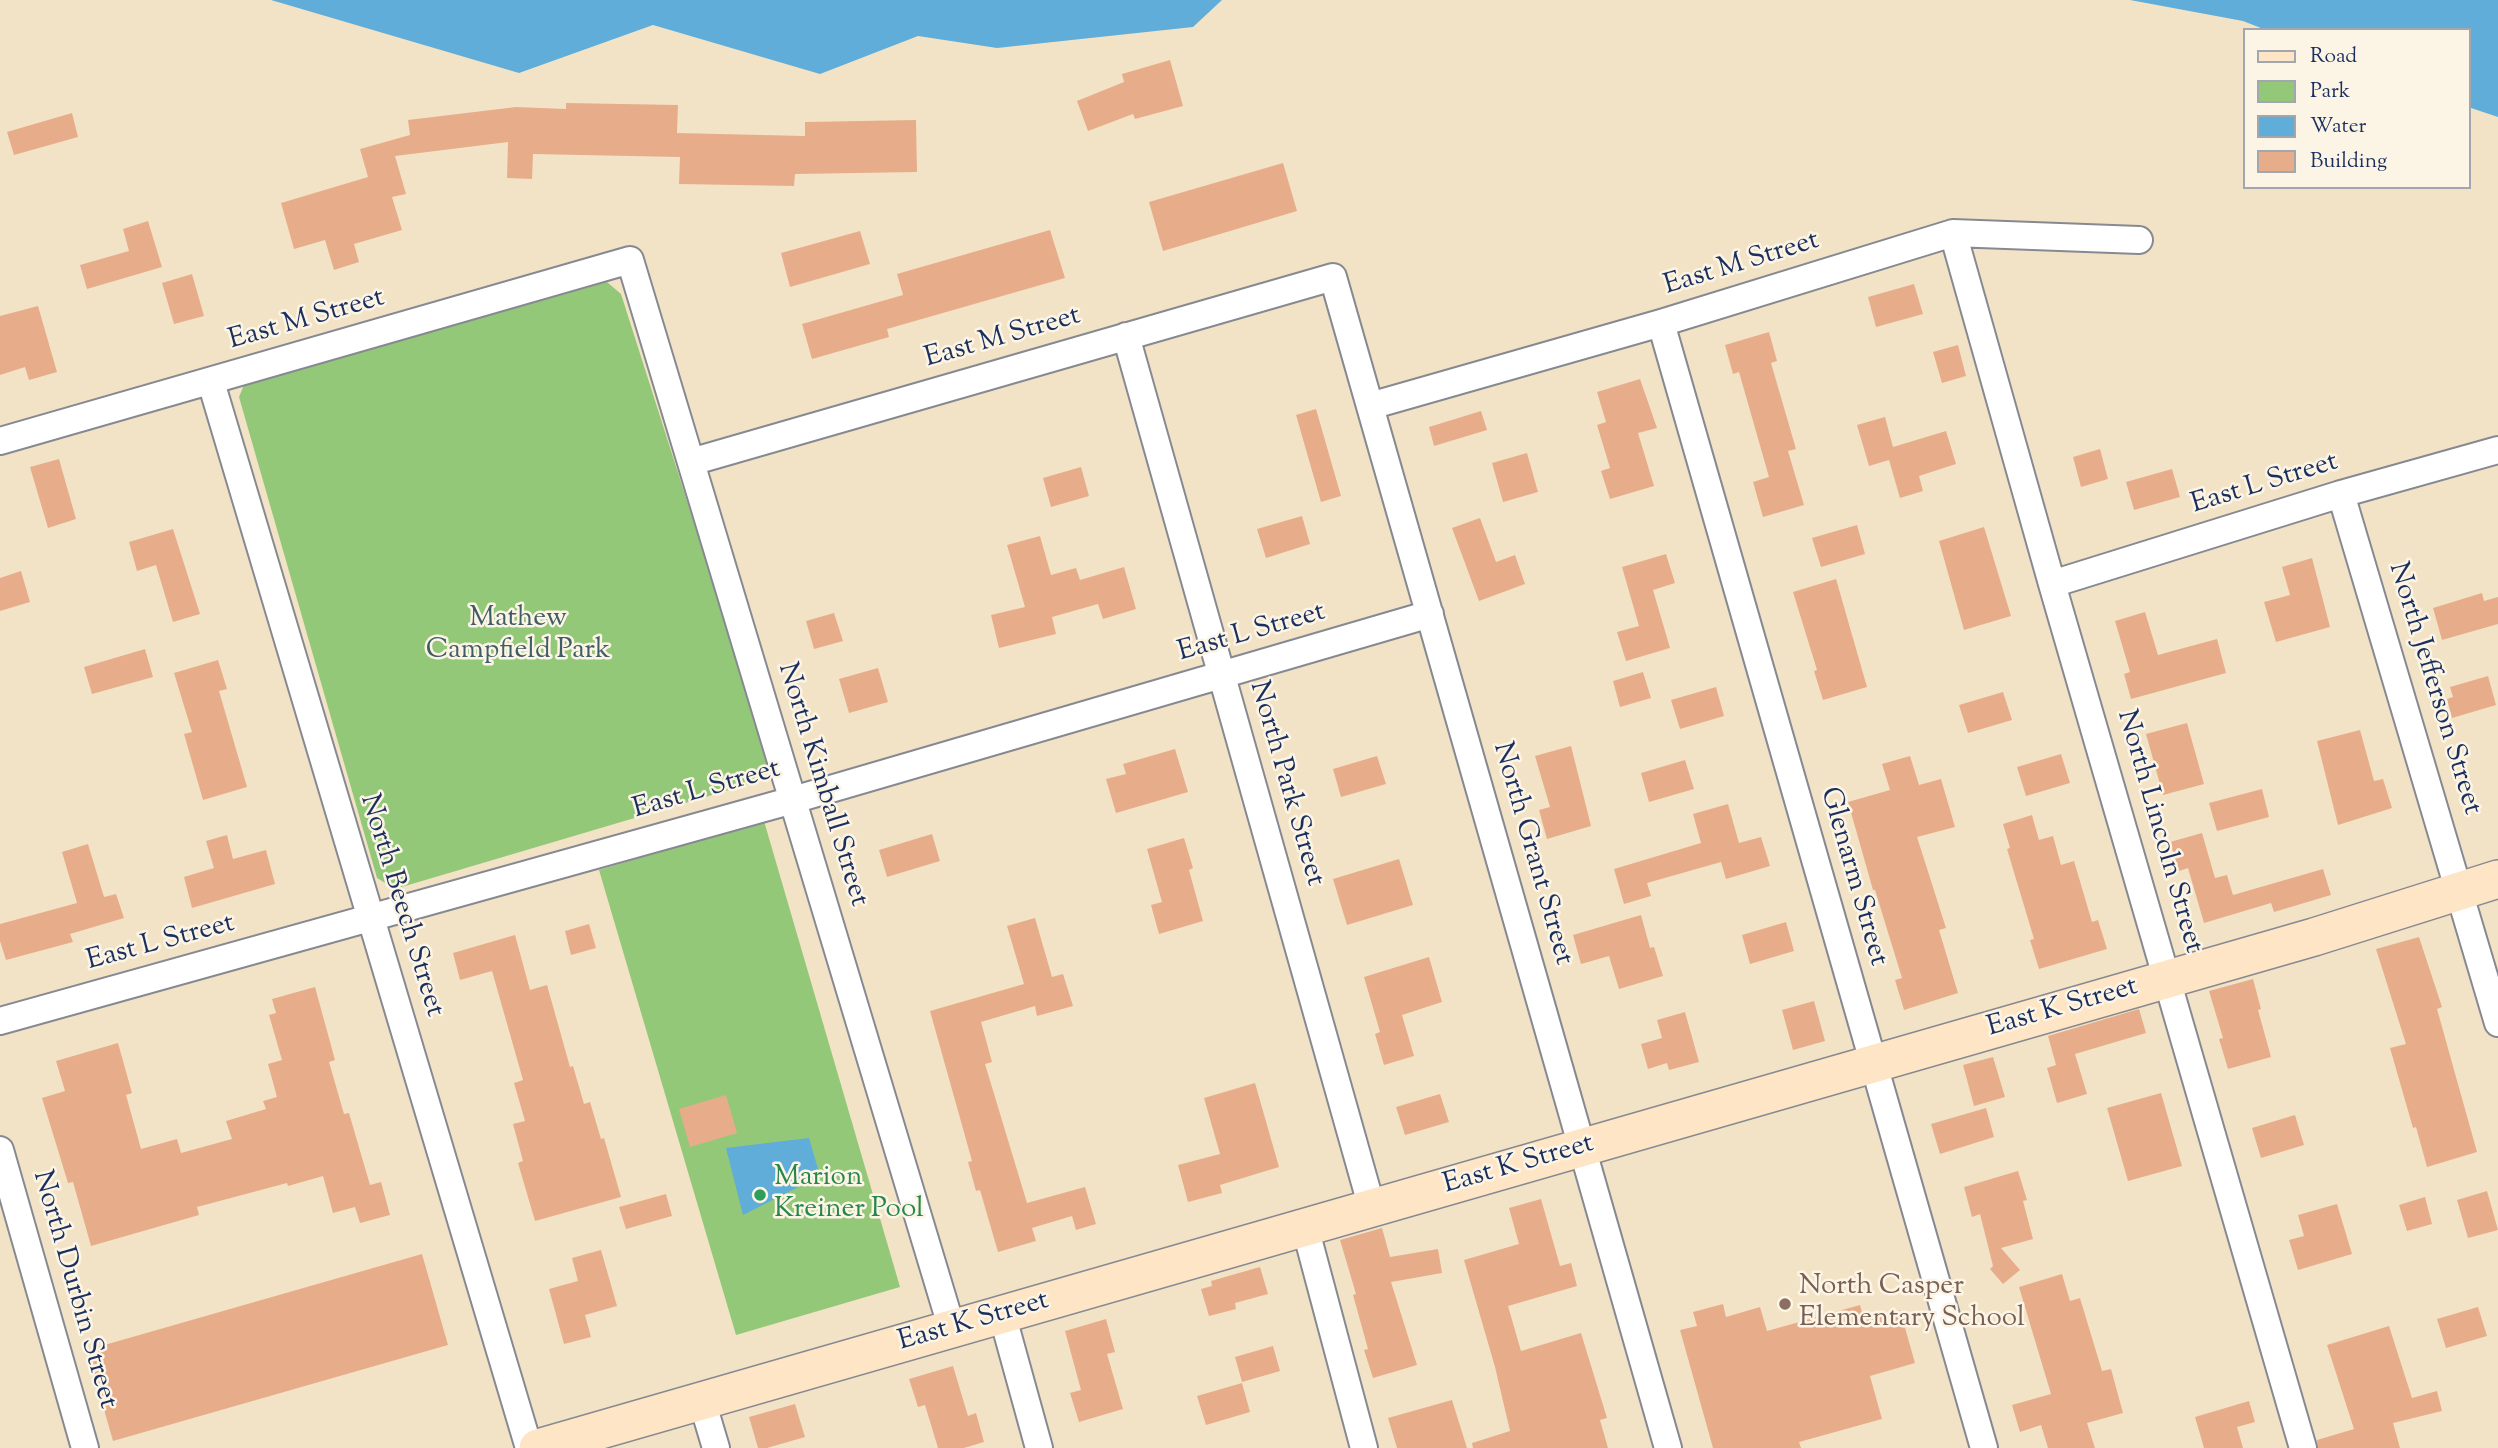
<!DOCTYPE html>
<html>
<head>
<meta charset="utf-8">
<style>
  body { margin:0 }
  #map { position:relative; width:2498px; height:1448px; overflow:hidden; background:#f3e3c6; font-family:"Sorts Mill Goudy",serif }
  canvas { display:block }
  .legend { position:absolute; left:2243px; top:28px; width:228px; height:161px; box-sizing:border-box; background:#fcf5e5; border:2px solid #a2a6af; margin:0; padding:9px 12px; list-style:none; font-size:21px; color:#1b2f5e }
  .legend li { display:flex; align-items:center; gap:14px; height:35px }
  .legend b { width:35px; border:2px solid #a2a6af }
</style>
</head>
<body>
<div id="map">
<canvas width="2498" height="1448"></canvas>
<ul class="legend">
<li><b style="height:9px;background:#fee5c5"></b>Road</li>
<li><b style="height:19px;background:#94c879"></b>Park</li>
<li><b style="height:19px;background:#5fadd8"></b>Water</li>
<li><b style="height:19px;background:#e7ad8a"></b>Building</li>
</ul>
</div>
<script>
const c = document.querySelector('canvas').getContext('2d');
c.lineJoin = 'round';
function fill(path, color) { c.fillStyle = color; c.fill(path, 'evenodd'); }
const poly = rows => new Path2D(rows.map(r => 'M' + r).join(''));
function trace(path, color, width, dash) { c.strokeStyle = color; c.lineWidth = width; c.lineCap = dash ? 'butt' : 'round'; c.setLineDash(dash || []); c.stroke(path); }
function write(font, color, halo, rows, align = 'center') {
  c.font = font + ' "Sorts Mill Goudy",serif'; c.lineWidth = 5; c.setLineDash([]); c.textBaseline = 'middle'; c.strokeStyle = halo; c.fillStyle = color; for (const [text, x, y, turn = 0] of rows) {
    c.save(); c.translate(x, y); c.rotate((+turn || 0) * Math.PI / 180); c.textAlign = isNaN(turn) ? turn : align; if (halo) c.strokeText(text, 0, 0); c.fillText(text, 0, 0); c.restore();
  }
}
const green = poly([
  [607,282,621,294,771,764,756,782,395,889,377,878,239,397,244,385],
  [764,821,900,1287,736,1335,599,870]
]);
const water = poly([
  [271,0,1222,0,1193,27,997,48,918,36,820,74,653,25,519,73],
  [2130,0,2498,0,2498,117,2468,107,2468,30,2266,30,2243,21],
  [809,1138,820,1176,743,1215,726,1148]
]);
const building = poly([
  [1170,60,1183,106,1135,119,1133,114,1088,131,1077,101,1124,82,1122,74],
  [566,103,678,105,677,133,805,136,805,122,916,120,917,172,795,174,794,186,679,184,680,157,533,154,532,179,507,178,508,142,395,156,406,194,392,197,402,230,354,244,359,262,334,270,325,240,294,249,281,203,368,177,360,149,410,135,408,120,516,107,566,109],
  [72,113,78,137,14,155,7,132],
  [1283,163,1297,211,1163,251,1149,202],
  [148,221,162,267,87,289,80,265,129,251,123,229],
  [1050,230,1065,278,887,329,889,337,812,359,802,324,903,295,897,274],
  [860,231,870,264,790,287,781,253],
  [192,274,204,316,174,324,162,283],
  [1914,284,1923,314,1876,327,1868,297],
  [38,306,57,372,29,380,25,367,0,375,0,316],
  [1769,332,1777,361,1771,363,1796,449,1788,451,1804,505,1763,517,1753,482,1769,477,1739,372,1733,374,1725,345],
  [1958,345,1966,376,1942,383,1933,352],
  [1640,379,1657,428,1638,433,1654,486,1610,499,1601,471,1610,468,1597,425,1606,422,1597,392],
  [1316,409,1341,496,1321,502,1296,415],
  [1481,411,1487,430,1434,446,1429,427],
  [1885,417,1893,447,1946,431,1956,464,1919,476,1923,491,1900,498,1889,460,1869,466,1857,425],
  [2100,449,2108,479,2081,487,2073,457],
  [1527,453,1538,492,1503,502,1492,463],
  [59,459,76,519,48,528,30,467],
  [1081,467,1089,496,1051,507,1043,478],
  [2172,469,2180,497,2134,510,2126,482],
  [1302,516,1310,544,1266,558,1257,529],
  [1480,518,1496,562,1515,555,1525,584,1479,601,1452,528],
  [1857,525,1865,554,1821,567,1812,538],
  [1984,527,2011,616,1964,630,1939,541],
  [173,529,200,614,173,622,156,565,137,571,129,542],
  [1040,536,1051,575,1076,568,1080,580,1124,567,1136,609,1103,619,1098,604,1052,617,1056,634,999,648,991,615,1025,607,1007,545],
  [1666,554,1675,583,1653,590,1670,648,1626,661,1617,632,1639,626,1622,567],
  [2312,558,2330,627,2276,642,2264,602,2290,595,2282,567],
  [21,571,30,602,0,611,0,578],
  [1836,579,1867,687,1823,700,1814,671,1817,670,1793,592],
  [2482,593,2484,601,2498,597,2498,624,2442,640,2433,608],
  [2145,612,2158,655,2217,639,2226,673,2131,699,2124,674,2130,672,2115,621],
  [834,613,843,641,814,649,806,621],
  [145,649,153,677,92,694,84,667],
  [218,660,227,689,219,691,247,787,203,800,184,734,192,732,174,673],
  [878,668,888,702,849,713,839,679],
  [1643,672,1651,698,1620,707,1613,681],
  [2488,676,2496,705,2452,718,2447,699,2453,697,2450,687],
  [1716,687,1724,716,1680,729,1671,700],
  [2003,692,2012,720,1968,733,1959,705],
  [2187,723,2204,784,2163,795,2146,734],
  [2360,730,2374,781,2383,779,2392,808,2338,825,2317,741],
  [1571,746,1591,826,1547,839,1539,810,1550,807,1535,756],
  [1175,749,1188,792,1116,813,1106,779,1126,774,1123,764],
  [2061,754,2070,783,2026,796,2017,767],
  [1377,756,1386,784,1341,797,1333,769],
  [1910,756,1919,785,1941,779,1955,827,1917,837,1946,928,1939,930,1958,993,1904,1010,1895,980,1902,978,1875,890,1873,890,1848,802,1890,790,1882,764],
  [1685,760,1694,789,1649,802,1641,773],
  [2262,789,2269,817,2217,831,2209,803],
  [1728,804,1739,843,1761,837,1770,866,1726,879,1721,862,1647,883,1651,896,1624,904,1614,869,1701,843,1693,814],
  [2032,815,2039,840,2053,836,2061,865,2074,861,2092,922,2098,920,2107,949,2039,969,2030,940,2034,939,2007,849,2010,848,2003,824],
  [2202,833,2215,878,2227,875,2233,895,2323,869,2331,895,2274,912,2271,903,2204,923,2188,868,2179,871,2170,842],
  [932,834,940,861,887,877,879,850],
  [227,835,233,859,266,850,275,884,192,908,184,877,214,868,206,841],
  [1184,838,1193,868,1189,870,1203,921,1159,934,1151,905,1162,902,1147,849],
  [88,844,104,897,116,894,124,918,70,934,73,942,6,960,0,941,0,924,77,903,62,852],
  [1399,859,1413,905,1347,925,1333,879],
  [1641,915,1650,948,1654,947,1663,976,1619,989,1609,956,1581,964,1573,935],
  [1035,918,1052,977,1063,974,1073,1006,1037,1016,1035,1006,981,1022,992,1062,985,1064,1027,1203,1085,1187,1096,1224,1076,1230,1072,1216,1032,1228,1036,1241,998,1252,980,1190,976,1191,968,1162,972,1161,930,1011,1024,984,1007,926],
  [1786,922,1794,951,1750,964,1742,935],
  [589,924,596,948,571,955,565,931],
  [515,935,530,990,547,985,570,1067,573,1066,584,1104,590,1102,601,1139,604,1138,621,1197,535,1221,518,1163,523,1161,513,1124,525,1121,514,1083,523,1080,492,971,460,980,453,953],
  [2419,937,2442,1007,2437,1009,2477,1152,2427,1167,2416,1127,2413,1128,2390,1048,2406,1044,2376,949],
  [1429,957,1442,1002,1402,1015,1414,1056,1384,1065,1375,1034,1380,1032,1364,977],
  [2253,979,2261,1009,2258,1010,2271,1057,2228,1069,2219,1039,2223,1038,2209,991],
  [315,987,335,1060,329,1062,344,1114,349,1113,370,1185,381,1182,390,1215,360,1223,355,1207,333,1213,323,1176,288,1186,287,1183,197,1207,199,1215,91,1246,73,1182,68,1183,42,1098,65,1091,56,1061,118,1043,132,1093,126,1095,141,1149,177,1139,181,1153,232,1139,226,1121,266,1109,263,1101,277,1097,268,1064,282,1060,269,1015,276,1013,272,999],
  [1814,1001,1825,1041,1793,1050,1782,1010],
  [2139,1009,2146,1033,2075,1054,2087,1094,2057,1103,2047,1068,2056,1065,2048,1036],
  [1685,1012,1699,1062,1669,1070,1667,1063,1648,1069,1641,1044,1662,1038,1657,1020],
  [1993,1057,2005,1097,1974,1106,1963,1065],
  [1255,1083,1279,1167,1220,1185,1222,1193,1188,1202,1178,1165,1220,1154,1204,1098],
  [2161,1093,2182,1166,2128,1181,2107,1108],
  [1440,1094,1449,1122,1405,1135,1396,1107],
  [726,1095,737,1133,690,1147,679,1109],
  [1986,1108,1994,1137,1940,1154,1931,1124],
  [2295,1115,2304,1145,2261,1158,2252,1128],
  [2018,1171,2027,1200,2023,1201,2033,1239,2001,1248,2020,1270,2003,1284,1990,1269,1993,1266,1980,1214,1972,1217,1964,1187],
  [2487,1191,2498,1230,2468,1238,2457,1200],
  [666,1194,672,1216,626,1229,619,1207],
  [2425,1197,2432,1224,2407,1231,2399,1205],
  [1541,1199,1560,1266,1571,1263,1577,1286,1508,1306,1521,1351,1581,1333,1607,1418,1600,1420,1608,1448,1473,1448,1472,1443,1510,1431,1495,1367,1464,1260,1519,1244,1509,1208],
  [2337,1204,2352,1254,2298,1270,2289,1240,2304,1236,2298,1215],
  [1382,1228,1390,1257,1438,1249,1442,1273,1391,1282,1417,1365,1373,1378,1364,1350,1368,1349,1353,1295,1356,1294,1340,1240],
  [601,1250,617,1306,585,1315,591,1337,564,1344,549,1289,578,1281,572,1258],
  [422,1254,448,1345,113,1441,87,1350],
  [1260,1267,1268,1294,1235,1303,1236,1309,1209,1316,1201,1289,1212,1286,1211,1281],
  [2062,1274,2070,1301,2080,1298,2102,1371,2111,1369,2123,1413,2087,1423,2095,1448,2048,1448,2041,1425,2020,1432,2012,1405,2051,1394,2019,1287],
  [1723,1304,1726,1317,1760,1307,1767,1331,1860,1305,1864,1320,1900,1310,1915,1363,1870,1376,1882,1419,1799,1442,1801,1448,1713,1448,1680,1330,1697,1326,1693,1312],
  [2478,1307,2487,1336,2446,1348,2437,1319],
  [1106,1319,1115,1352,1107,1354,1123,1409,1079,1422,1070,1393,1081,1390,1065,1331],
  [2389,1326,2412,1398,2437,1391,2442,1411,2393,1423,2400,1448,2318,1448,2317,1440,2354,1429,2327,1345],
  [1273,1346,1280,1371,1242,1382,1235,1357],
  [953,1366,968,1416,976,1413,984,1442,964,1448,938,1448,925,1405,918,1407,909,1379],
  [1242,1383,1250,1412,1206,1425,1197,1396],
  [1452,1400,1467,1448,1397,1448,1388,1418],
  [2249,1401,2255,1422,2237,1427,2243,1448,2204,1448,2195,1417],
  [795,1404,805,1437,767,1448,758,1448,749,1417]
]);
const street = poly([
  [1953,233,2052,584,2303,1448],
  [1661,323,1984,1448],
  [1126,336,1372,1208],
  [211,382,529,1448],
  [1370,406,1661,323,1953,233,2139,240],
  [0,441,630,260,952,1329],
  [691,462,1333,277,1668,1448],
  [2341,494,2498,1023],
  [2052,584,2341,494,2498,450],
  [0,1021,793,800,1430,614],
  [0,1150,85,1448],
  [1305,1227,1364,1448],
  [1002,1314,1039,1448],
  [702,1401,716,1448]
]);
const secondary = poly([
  [538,1448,2314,937,2498,879]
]);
const markers = [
  [760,1195,7,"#2e9e5b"],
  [1785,1304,7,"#8d6e63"]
];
const streetNames = [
  ["East M Street",1742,265,-17],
  ["East M Street",307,321,-16],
  ["East M Street",1003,339,-16],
  ["East L Street",2265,485,-17],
  ["East L Street",1252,634,-16],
  ["North Jefferson Street",2433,689,73],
  ["North Park Street",1285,784,74],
  ["North Kimball Street",821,785,73],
  ["East L Street",707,791,-16],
  ["North Lincoln Street",2158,832,74],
  ["North Grant Street",1531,854,74],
  ["Glenarm Street",1852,877,74],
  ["North Beech Street",400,906,73],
  ["East L Street",161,944,-15],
  ["East K Street",2063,1009,-16],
  ["East K Street",1519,1166,-16],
  ["North Durbin Street",73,1290,74],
  ["East K Street",974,1323,-16]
];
const parkNames = [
  ["Mathew",518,620],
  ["Campfield Park",518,652]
];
const leisureNames = [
  ["Marion",774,1179],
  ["Kreiner Pool",774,1211]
];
const educationNames = [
  ["North Casper",1799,1288],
  ["Elementary School",1799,1320]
];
fill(green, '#94c879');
fill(water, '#5fadd8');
fill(building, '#e7ad8a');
trace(street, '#878992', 30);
trace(secondary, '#878992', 40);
trace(street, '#fff', 26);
trace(secondary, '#fee5c5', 37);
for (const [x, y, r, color] of markers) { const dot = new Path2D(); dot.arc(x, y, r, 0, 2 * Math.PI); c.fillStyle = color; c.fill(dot); trace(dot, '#fcf5e5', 2.5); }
write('28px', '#1b2f5e', '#fcf5e5', streetNames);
write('28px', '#3f5d66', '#fcf5e5', parkNames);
write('28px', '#27864d', '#fcf5e5', leisureNames, 'left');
write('28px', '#785e54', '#fcf5e5', educationNames, 'left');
</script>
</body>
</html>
